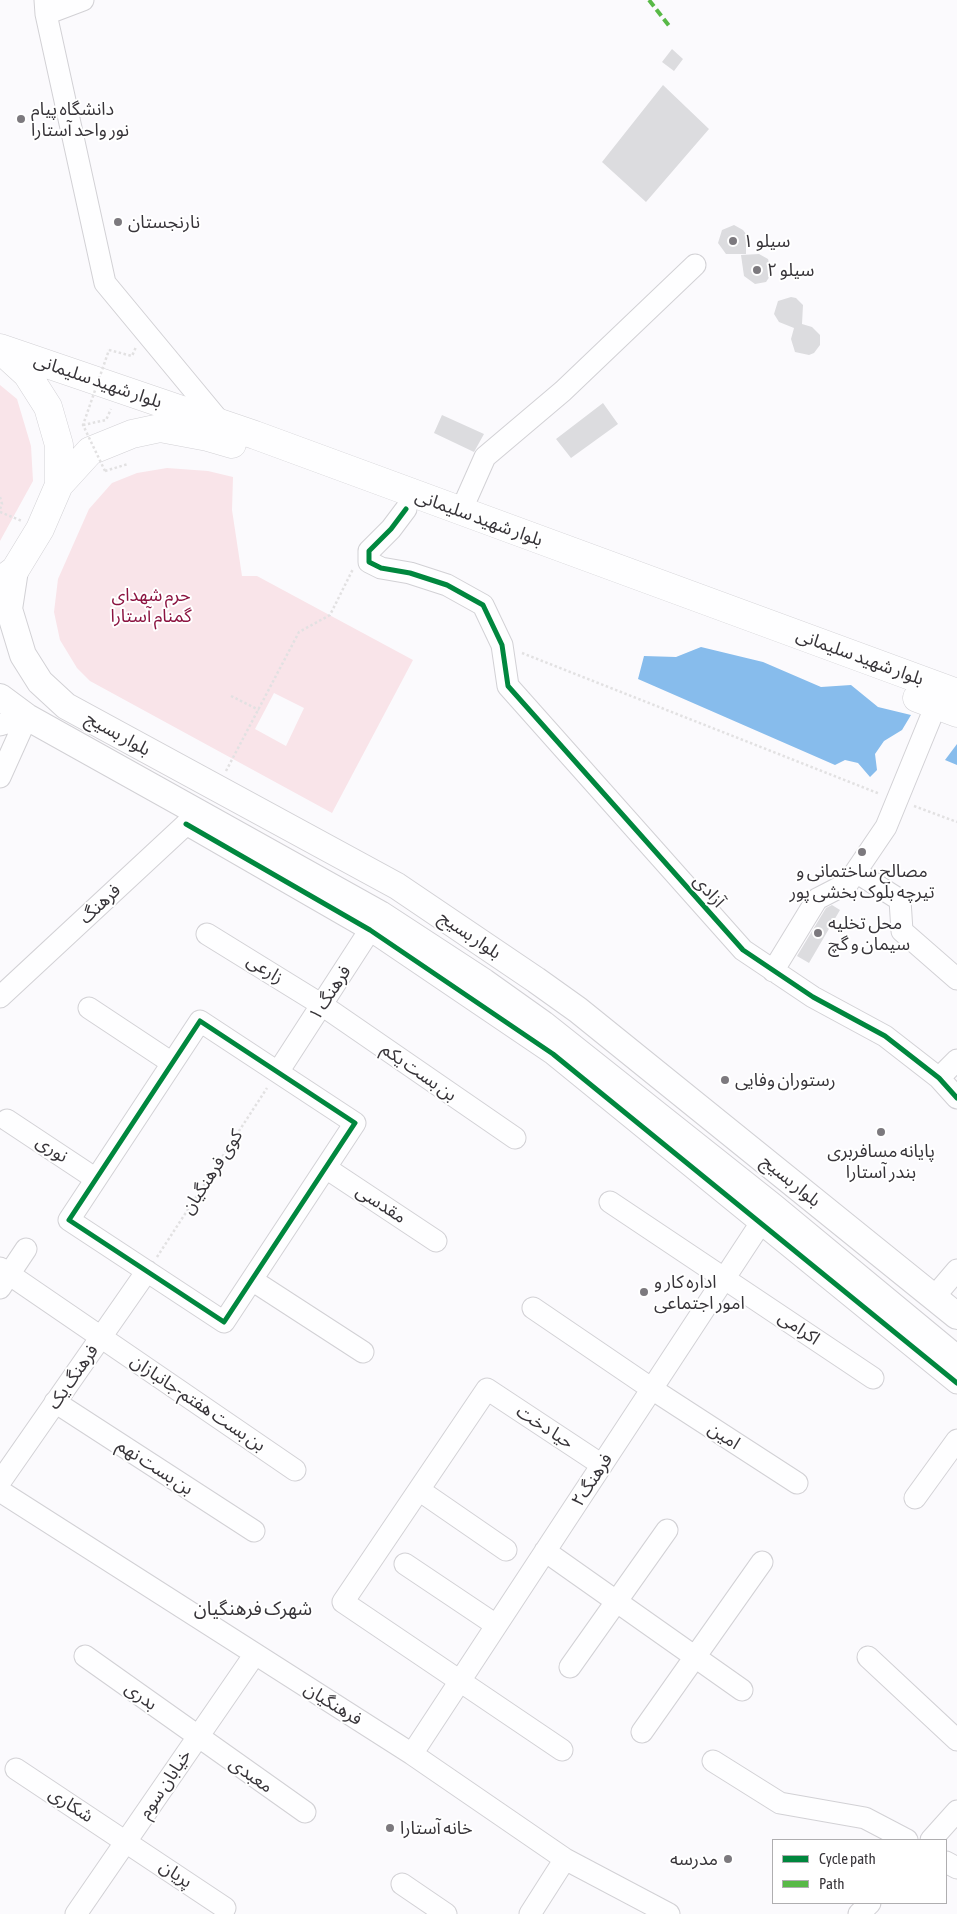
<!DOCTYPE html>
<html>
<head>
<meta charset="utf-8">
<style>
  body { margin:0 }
  #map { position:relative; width:957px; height:1914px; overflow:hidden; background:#fbfafd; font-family:"Asap Condensed",sans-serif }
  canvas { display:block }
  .legend { position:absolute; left:772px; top:1839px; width:175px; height:65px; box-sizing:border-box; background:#fff; border:1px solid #afaeb0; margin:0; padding:6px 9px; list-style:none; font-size:15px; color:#373439 }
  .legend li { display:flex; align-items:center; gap:10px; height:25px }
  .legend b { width:25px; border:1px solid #afaeb0 }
</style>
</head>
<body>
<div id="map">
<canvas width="957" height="1914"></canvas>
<ul class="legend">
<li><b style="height:6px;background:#00873e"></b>Cycle path</li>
<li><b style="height:6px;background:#58b947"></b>Path</li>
</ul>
</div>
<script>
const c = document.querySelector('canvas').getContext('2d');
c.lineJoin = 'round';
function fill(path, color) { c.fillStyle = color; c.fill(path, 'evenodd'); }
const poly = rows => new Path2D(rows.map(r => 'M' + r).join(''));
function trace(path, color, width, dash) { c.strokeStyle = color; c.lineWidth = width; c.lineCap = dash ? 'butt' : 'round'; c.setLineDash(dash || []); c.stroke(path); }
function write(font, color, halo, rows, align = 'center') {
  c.font = font + ' "Asap Condensed","Noto Sans Arabic",sans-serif'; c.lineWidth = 4; c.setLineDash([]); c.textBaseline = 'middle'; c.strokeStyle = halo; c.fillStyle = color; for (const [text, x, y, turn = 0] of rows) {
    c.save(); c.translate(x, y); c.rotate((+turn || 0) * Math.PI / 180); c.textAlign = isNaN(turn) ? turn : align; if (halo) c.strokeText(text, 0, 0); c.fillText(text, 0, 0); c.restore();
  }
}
const green = poly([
  [0,385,17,399,31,446,33,481,0,541],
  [167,468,208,471,233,477,232,510,242,576,257,576,413,660,332,813,90,681,77,668,60,640,54,612,58,579,89,509,112,483,137,473],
  [274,693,304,708,286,746,255,729]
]);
const water = poly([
  [701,647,763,662,821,687,851,685,878,707,911,715,902,730,884,741,875,754,877,770,870,777,858,763,845,760,835,765,638,679,644,656,676,657],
  [957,744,957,765,945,760]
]);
const building = poly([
  [672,49,683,59,674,71,662,62],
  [663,85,709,129,646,202,602,162],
  [734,225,743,230,746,234,746,254,726,254,718,243,722,230],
  [759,254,768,259,772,273,766,282,755,284,744,276,741,255],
  [791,297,796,298,803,305,802,324,812,327,820,335,820,345,814,353,809,355,795,352,791,339,794,328,779,322,774,314,778,301],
  [603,403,618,424,571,458,556,439],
  [442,415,484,434,474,452,434,433],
  [832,905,840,910,809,963,797,956,826,908]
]);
const path = poly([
  [109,350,132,356,136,347],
  [83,425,106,420,111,409],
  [105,471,128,464],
  [0,497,2,504,0,509],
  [0,512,22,521],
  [522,653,880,794],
  [231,696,259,710],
  [226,771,299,632,330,615,353,569],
  [914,806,957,822],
  [157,1257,267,1088]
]);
const minor = poly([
  [45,0,46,14,105,283,221,423],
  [46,14,83,0],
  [406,509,391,529,369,551,369,562,381,568,410,573,447,585,483,605,502,645,508,686,743,950,813,997,885,1036,939,1078,957,1098],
  [461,511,485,457,563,391,695,265],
  [0,725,27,717],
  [0,777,27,717],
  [186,824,370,930,553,1054,957,1383],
  [856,872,900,900,902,931,957,979],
  [207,934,322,1005,515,1138],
  [773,971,817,899,848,883,886,827,936,705],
  [0,997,196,815],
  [89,1008,172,1063],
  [200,1021,355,1123,224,1322,69,1220,200,1021],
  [278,1072,377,919],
  [939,1078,957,1060],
  [7,1120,96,1179],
  [326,1168,436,1241],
  [610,1202,873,1378],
  [0,1268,295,1470],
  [252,1280,363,1352],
  [0,1288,26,1249],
  [934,1297,957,1270],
  [533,1308,652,1389,797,1483],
  [55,1402,254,1531],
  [0,1482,147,1271],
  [419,1490,506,1550],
  [0,1491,412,1754,565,1859,669,1914],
  [915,1498,957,1440],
  [545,1551,742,1690],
  [405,1564,496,1625],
  [85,1656,305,1812],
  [868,1657,957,1740],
  [570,1667,667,1530],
  [642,1732,762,1562],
  [562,1750,343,1602,487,1389,602,1465],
  [412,1754,768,1212],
  [713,1761,780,1803,865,1818,907,1840],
  [16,1769,225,1908],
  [931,1840,957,1811],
  [946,1862,957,1868],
  [402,1884,446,1914],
  [76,1914,255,1654],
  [530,1914,565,1859],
  [859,1914,870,1903]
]);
const major = poly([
  [15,570,9,609,23,655,40,682,66,706,397,886,536,980,578,1010,957,1316],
  [0,697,27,717,380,914,484,982,543,1024,772,1206,957,1359]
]);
const highway = poly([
  [0,348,255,435,957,693],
  [59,485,90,451,132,434,160,428,208,437,232,444],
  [0,581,15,570,40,529,59,485,59,445,48,407,27,374,3,352],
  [917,698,957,713]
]);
const pathBridge = poly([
  [105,471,83,425,109,350]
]);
const quiet = poly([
  [649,0,670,27]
]);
const cycleway = poly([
  [406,509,391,529,369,551,369,562,381,568,410,573,447,585,483,605,502,645,508,686,743,950,813,997,885,1036,939,1078,957,1098],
  [186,824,370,930,553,1054,957,1383],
  [200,1021,355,1123,224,1322,69,1220,200,1021]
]);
const markers = [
  [21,119,5,"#7c797e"],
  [118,222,5,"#7c797e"],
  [733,241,5,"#7c797e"],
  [757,270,5,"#7c797e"],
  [862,852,5,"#7c797e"],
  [818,933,5,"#7c797e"],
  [725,1080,5,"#7c797e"],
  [881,1132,5,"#7c797e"],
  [644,1292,5,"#7c797e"],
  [390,1828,5,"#7c797e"],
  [728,1859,5,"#7c797e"]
];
const poiNames = [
  ["دانشگاه پیام",31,109],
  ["نور واحد آستارا",31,130],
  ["نارنجستان",128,222],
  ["سیلو ۱",743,241],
  ["سیلو ۲",767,270],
  ["مصالح ساختمانی و",862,871,"center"],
  ["تیرچه بلوک بخشی پور",862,892,"center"],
  ["محل تخلیه",828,923],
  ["سیمان و گچ",828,944],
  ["رستوران وفایی",735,1080],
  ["پایانه مسافربری",881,1151,"center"],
  ["بندر آستارا",881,1172,"center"],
  ["اداره کار و",654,1282],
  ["امور اجتماعی",654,1303],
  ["خانه آستارا",400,1828],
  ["مدرسه",718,1859,"right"]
];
const streetNames = [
  ["بلوار شهید سلیمانی",98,381,19],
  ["بلوار شهید سلیمانی",479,518,20],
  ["بلوار شهید سلیمانی",860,657,20],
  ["بلوار بسیج",118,734,29],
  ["آزادی",709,891,48],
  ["فرهنگ",100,904,-43],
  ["بلوار بسیج",470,935,34],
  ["زارعی",265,969,32],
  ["فرهنگ ۱",330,993,-57],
  ["بن بست یکم",419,1072,35],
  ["نوری",52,1149,33],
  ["کوی فرهنگیان",212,1172,-57],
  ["بلوار بسیج",791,1181,39],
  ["مقدسی",381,1204,33],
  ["اکرامی",799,1328,34],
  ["فرهنگ یک",73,1377,-55],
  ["بن بست هفتم-جانبازان",198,1403,34],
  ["حیا دخت",545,1427,33],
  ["امین",724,1436,33],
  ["بن بست نهم",155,1467,33],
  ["فرهنگ۲",592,1480,-57],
  ["بدری",141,1696,36],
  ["فرهنگیان",333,1704,32],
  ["معبدی",251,1775,35],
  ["خیابان سوم",165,1784,-56],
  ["شکاری",71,1805,33],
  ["پریان",176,1874,34]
];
const parkNames = [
  ["حرم شهدای",151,595],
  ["گمنام آستارا",151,616]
];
const neighbourhoodNames = [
  ["شهرک فرهنگیان",253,1609]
];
fill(green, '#f9e4e9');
fill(water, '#87bcec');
fill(building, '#dcdcdf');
trace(minor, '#d2d1d5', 23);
trace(major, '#d2d1d5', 28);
trace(highway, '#d2d1d5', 29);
trace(path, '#e2e1e2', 2.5, [2.5, 2.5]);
trace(minor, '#fefeff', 21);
trace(major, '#fefeff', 26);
trace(highway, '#fefeff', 28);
trace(pathBridge, '#e2e1e2', 2.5, [2.5, 2.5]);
trace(quiet, '#58b947', 4, [8, 4]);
trace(cycleway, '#00873e', 5);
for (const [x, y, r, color] of markers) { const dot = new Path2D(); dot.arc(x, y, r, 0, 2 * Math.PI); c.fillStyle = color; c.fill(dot); trace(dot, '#fff', 2); }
write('18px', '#373439', '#fff', poiNames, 'left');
write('18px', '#373439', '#fff', streetNames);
write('18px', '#8b1340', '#fff', parkNames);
write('19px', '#373439', '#fff', neighbourhoodNames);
</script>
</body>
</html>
